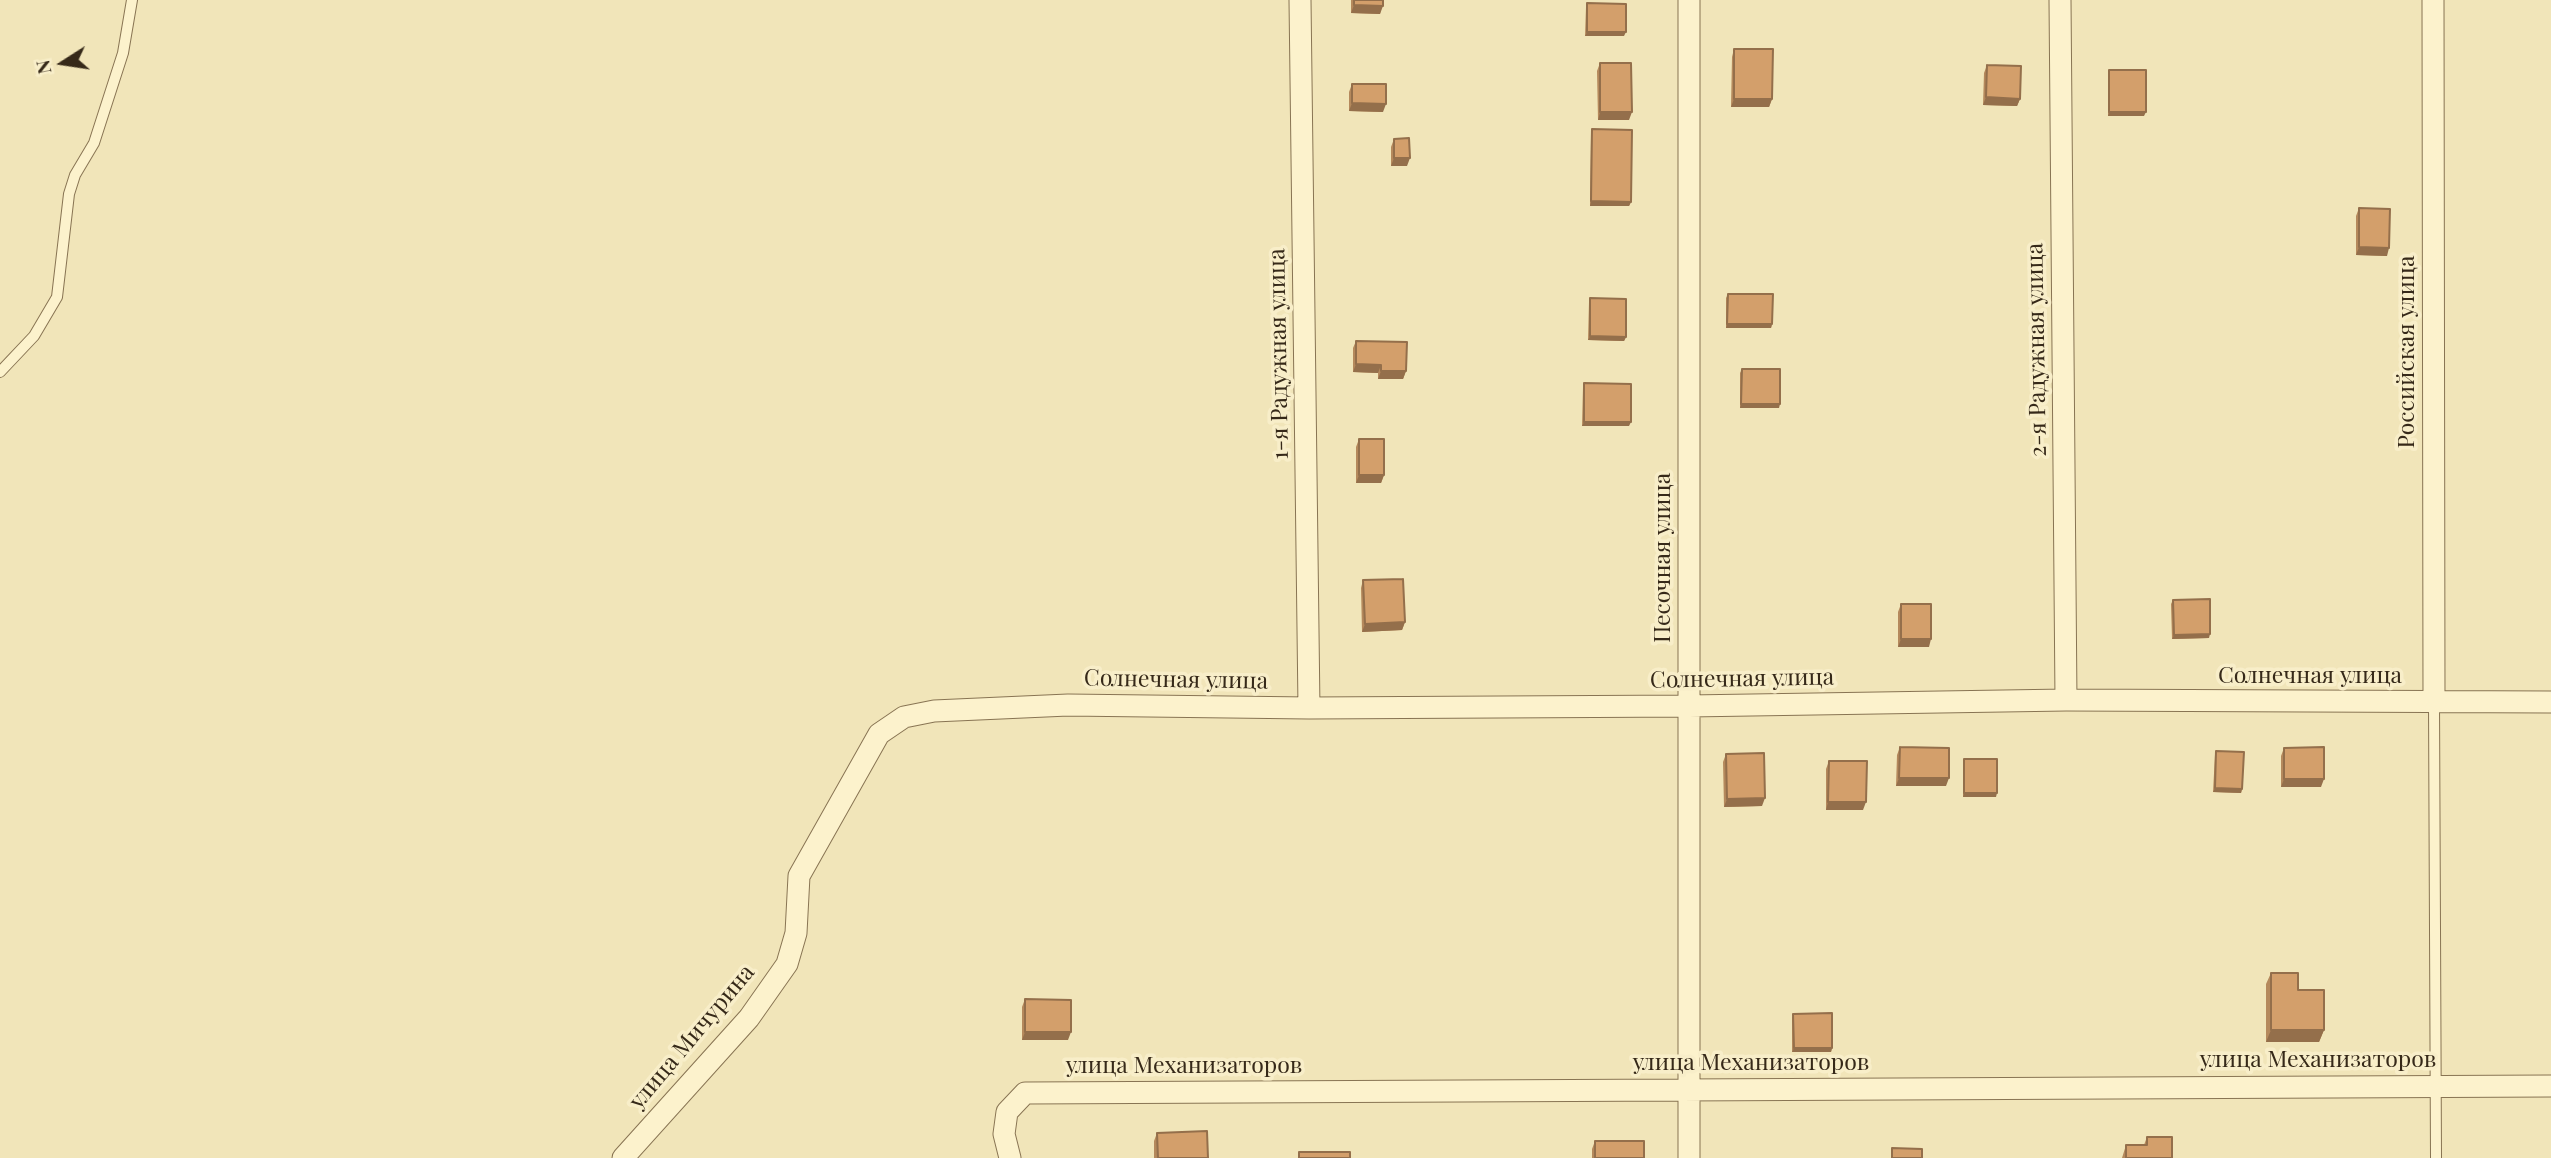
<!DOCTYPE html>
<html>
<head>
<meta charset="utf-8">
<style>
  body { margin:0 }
  #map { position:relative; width:2551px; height:1158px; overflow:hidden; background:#f1e5b9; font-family:"Playfair Display",serif }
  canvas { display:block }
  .north { position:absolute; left:28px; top:28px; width:70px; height:70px; -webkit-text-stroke:5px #f8eec9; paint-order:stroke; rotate:258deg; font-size:19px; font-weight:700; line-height:28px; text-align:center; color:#362919 }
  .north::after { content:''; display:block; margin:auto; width:24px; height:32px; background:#362919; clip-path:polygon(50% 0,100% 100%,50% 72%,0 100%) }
</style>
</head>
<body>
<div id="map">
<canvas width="2551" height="1158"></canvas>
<div class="north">N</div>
</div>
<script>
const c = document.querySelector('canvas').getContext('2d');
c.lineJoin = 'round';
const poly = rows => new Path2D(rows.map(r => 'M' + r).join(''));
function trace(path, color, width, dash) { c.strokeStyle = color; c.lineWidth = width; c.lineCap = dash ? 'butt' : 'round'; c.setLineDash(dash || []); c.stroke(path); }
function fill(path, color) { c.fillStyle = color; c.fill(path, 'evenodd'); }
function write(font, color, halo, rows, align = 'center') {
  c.font = font + ' "Playfair Display",serif'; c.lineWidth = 7; c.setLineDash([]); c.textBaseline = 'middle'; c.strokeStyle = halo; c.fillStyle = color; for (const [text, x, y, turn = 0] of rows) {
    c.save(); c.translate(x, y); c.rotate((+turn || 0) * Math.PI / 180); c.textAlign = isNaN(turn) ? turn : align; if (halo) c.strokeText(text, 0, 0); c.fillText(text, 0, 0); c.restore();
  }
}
const lane = poly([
  [0,372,34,336,57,297,69,194,75,175,94,143,123,53,132,0],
  [2434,703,2436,1158]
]);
const street = poly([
  [1300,0,1309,708],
  [2060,0,2066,700],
  [2433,0,2434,703],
  [623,1158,749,1018,787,964,796,933,799,876,879,734,904,717,934,711,1068,705,1309,708,1689,706,2066,700,2551,702],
  [1010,1158,1004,1134,1007,1112,1025,1093,2551,1086],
  [1689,1158,1689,0]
]);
const wall = poly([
  [1351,0,1383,0,1380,14,1351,13],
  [1587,3,1624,36,1585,36,1586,7],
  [1734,49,1772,99,1769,107,1731,107,1732,57],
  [1600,63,1629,120,1598,120,1597,71],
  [1987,65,2020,99,2017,106,1983,105,1984,73],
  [2109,70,2144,116,2108,116,2108,74],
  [1352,84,1383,112,1349,111,1349,92],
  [1592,129,1631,202,1629,206,1590,206,1591,133],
  [1394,139,1407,166,1391,166,1391,147],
  [2359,208,2387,256,2356,255,2356,216],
  [1728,294,1772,324,1771,328,1726,328,1726,298],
  [1590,298,1626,337,1624,341,1588,340,1589,302],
  [1356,341,1406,371,1403,379,1378,379,1378,373,1353,372,1353,348],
  [1742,369,1779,408,1740,408,1740,373],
  [1584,383,1629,426,1582,426,1583,387],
  [1359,439,1384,475,1381,483,1356,483,1356,447],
  [1363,580,1405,622,1402,630,1362,632,1361,588],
  [2173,600,2209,638,2172,639,2171,604],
  [1901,604,1929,647,1898,647,1898,612],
  [1900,747,1946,786,1896,786,1897,755],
  [2284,748,2321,787,2281,787,2281,756],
  [2216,751,2242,789,2241,793,2213,792,2215,755],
  [1726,754,1762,806,1724,807,1723,762],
  [1964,759,1996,797,1963,797,1963,763],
  [1829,761,1863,810,1826,810,1826,769],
  [2271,973,2298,990,2324,1030,2319,1042,2266,1042,2266,984],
  [1025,999,1068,1040,1022,1040,1022,1007],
  [1793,1014,1832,1048,1831,1052,1792,1052,1792,1018],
  [1157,1133,1208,1158,1154,1158,1154,1141],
  [2147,1137,2172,1158,2122,1158,2126,1145,2144,1145],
  [1595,1141,1644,1158,1592,1158,1592,1149]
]);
const shadedWall = poly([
  [1354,5,1383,6,1380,14,1351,13],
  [1587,32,1626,32,1624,36,1585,36],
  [1986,97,2020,99,2017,106,1983,105],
  [1734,99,1772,99,1769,107,1731,107],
  [1352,103,1386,104,1383,112,1349,111],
  [1600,112,1632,112,1629,120,1598,120],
  [2109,112,2146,112,2144,116,2108,116],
  [1394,158,1410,158,1407,166,1391,166],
  [1591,201,1631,202,1629,206,1590,206],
  [2359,247,2389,248,2387,256,2356,255],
  [1727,324,1772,324,1771,328,1726,328],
  [1590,336,1626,337,1624,341,1588,340],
  [1356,364,1381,365,1378,373,1353,372],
  [1381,371,1406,371,1403,379,1378,379],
  [1741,404,1780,404,1779,408,1740,408],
  [1584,422,1631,422,1629,426,1582,426],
  [1359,475,1384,475,1381,483,1356,483],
  [1405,622,1402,630,1362,632,1365,624],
  [2210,634,2209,638,2172,639,2174,635],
  [1901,639,1931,639,1929,647,1898,647],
  [1899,778,1949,778,1946,786,1896,786],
  [2284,779,2324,779,2321,787,2281,787],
  [2215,788,2242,789,2241,793,2213,792],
  [1964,793,1997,793,1996,797,1963,797],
  [1765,798,1762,806,1724,807,1727,799],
  [1828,802,1866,802,1863,810,1826,810],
  [2271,1030,2324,1030,2319,1042,2266,1042],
  [1025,1032,1071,1032,1068,1040,1022,1040],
  [1794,1048,1832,1048,1831,1052,1792,1052]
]);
const building = poly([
  [1354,0,1383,0,1383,6,1354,5,1354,0],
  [1587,3,1626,4,1626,32,1587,32,1587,3],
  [1734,49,1773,49,1772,99,1734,99,1734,49],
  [1600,63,1631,63,1632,112,1600,112,1600,63],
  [1987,65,2021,66,2020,99,1986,97,1987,65],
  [2109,70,2146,70,2146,112,2109,112,2109,70],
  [1352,84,1386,84,1386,104,1352,103,1352,84],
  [1592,129,1632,130,1631,202,1591,201,1592,129],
  [1409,138,1410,158,1394,158,1394,139,1409,138],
  [2359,208,2390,209,2389,248,2359,247,2359,208],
  [1728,294,1773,294,1772,324,1727,324,1728,294],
  [1590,298,1626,299,1626,337,1590,336,1590,298],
  [1356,341,1407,342,1406,371,1381,371,1381,365,1356,364,1356,341],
  [1742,369,1780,369,1780,404,1741,404,1742,369],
  [1584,383,1631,384,1631,422,1584,422,1584,383],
  [1359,439,1384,439,1384,475,1359,475,1359,439],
  [1403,579,1405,622,1365,624,1363,580,1403,579],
  [2210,599,2210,634,2174,635,2173,600,2210,599],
  [1901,604,1931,604,1931,639,1901,639,1901,604],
  [1900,747,1949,748,1949,778,1899,778,1900,747],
  [2324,747,2324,779,2284,779,2284,748,2324,747],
  [2216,751,2244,752,2242,789,2215,788,2216,751],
  [1764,753,1765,798,1727,799,1726,754,1764,753],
  [1964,759,1997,759,1997,793,1964,793,1964,759],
  [1829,761,1867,761,1866,802,1828,802,1829,761],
  [2271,973,2298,973,2298,990,2324,990,2324,1030,2271,1030,2271,973],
  [1025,999,1071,1000,1071,1032,1025,1032,1025,999],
  [1832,1013,1832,1048,1794,1048,1793,1014,1832,1013],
  [1207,1131,1208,1158,1158,1158,1157,1133,1207,1131],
  [2147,1137,2172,1137,2172,1158,2126,1158,2126,1145,2147,1145,2147,1137],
  [1595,1141,1644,1141,1644,1158,1595,1158,1595,1141],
  [1892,1148,1922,1149,1922,1158,1892,1158,1892,1148],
  [1299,1152,1350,1152,1350,1158,1299,1158,1299,1152]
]);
const streetNames = [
  ["2-я Радужная улица",2037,350,-91],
  ["Российская улица",2407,352,-90],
  ["1-я Радужная улица",1279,354,-91],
  ["Песочная улица",1663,558,-90],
  ["Солнечная улица",2310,676],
  ["Солнечная улица",1742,679,-1],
  ["Солнечная улица",1176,680,1],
  ["улица Мичурина",692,1037,-50],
  ["улица Механизаторов",2318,1060],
  ["улица Механизаторов",1751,1063],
  ["улица Механизаторов",1184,1066]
];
trace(lane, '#887453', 12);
trace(street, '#887453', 23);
trace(lane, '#fcf2cc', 10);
trace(street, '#fcf2cc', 21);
fill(wall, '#b5895c');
fill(shadedWall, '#946f4b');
fill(building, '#d39f6b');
trace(building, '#946f4b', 2);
write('23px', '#362919', '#f8eec9', streetNames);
</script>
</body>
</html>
